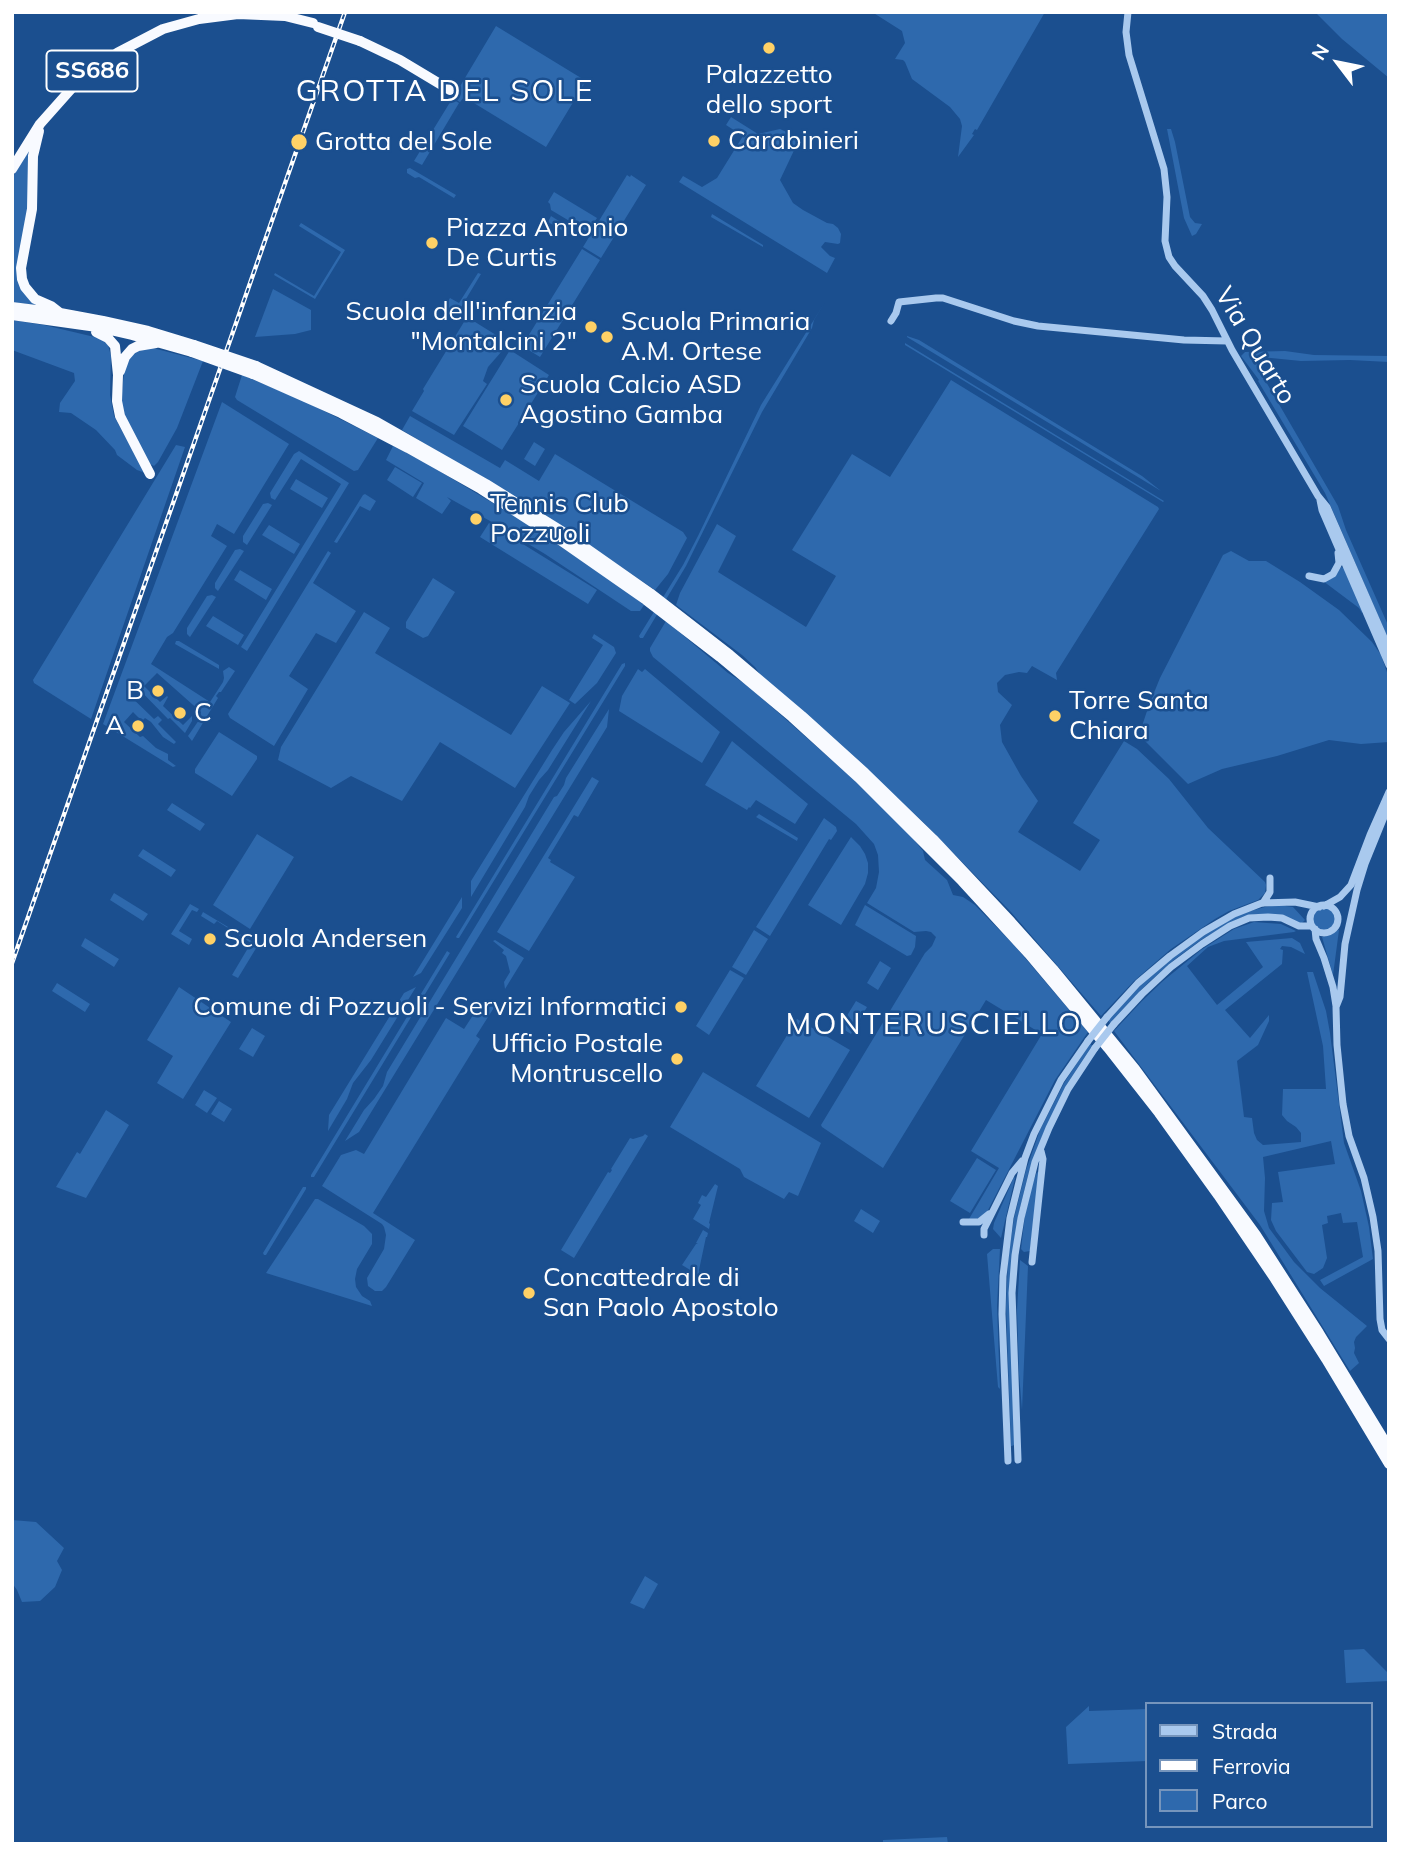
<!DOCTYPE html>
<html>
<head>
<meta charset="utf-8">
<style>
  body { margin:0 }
  #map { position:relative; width:1401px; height:1856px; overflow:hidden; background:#1b4f8f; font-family:Mulish,sans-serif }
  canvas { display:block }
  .frame { position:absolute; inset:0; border:14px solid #fff; pointer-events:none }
  .legend { position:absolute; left:1145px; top:1702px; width:228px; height:126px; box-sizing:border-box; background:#1b4f8f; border:2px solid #7695bc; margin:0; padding:9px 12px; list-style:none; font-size:21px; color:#fff }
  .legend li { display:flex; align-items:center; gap:14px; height:35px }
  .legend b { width:35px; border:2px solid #7695bc }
  .north { position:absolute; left:1303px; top:28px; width:70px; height:70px; -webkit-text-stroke:5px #1b4f8f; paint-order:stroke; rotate:302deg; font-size:19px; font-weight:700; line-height:28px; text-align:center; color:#fff }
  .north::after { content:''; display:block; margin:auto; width:24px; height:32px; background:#fff; clip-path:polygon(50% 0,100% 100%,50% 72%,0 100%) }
</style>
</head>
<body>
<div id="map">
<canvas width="1401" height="1856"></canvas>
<div class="frame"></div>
<ul class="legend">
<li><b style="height:9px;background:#a9c9ee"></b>Strada</li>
<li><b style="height:9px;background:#fff"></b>Ferrovia</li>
<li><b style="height:19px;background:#2e69ad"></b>Parco</li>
</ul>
<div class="north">N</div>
</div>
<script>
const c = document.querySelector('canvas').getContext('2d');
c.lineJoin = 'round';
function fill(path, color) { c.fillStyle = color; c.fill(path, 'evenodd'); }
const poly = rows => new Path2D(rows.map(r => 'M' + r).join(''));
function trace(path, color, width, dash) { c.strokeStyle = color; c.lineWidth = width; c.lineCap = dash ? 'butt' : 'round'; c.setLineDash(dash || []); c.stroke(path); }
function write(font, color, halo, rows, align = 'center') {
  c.font = font + ' Mulish,sans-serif'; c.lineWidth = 5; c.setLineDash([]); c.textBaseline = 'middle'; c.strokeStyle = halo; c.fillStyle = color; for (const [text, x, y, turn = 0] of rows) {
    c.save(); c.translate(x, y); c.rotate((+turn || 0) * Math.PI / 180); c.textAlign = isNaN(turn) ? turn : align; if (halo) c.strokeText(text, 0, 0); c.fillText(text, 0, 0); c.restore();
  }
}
const green = poly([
  [872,12,1045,12,977,130,975,129,972,134,974,135,958,157,962,126,960,119,950,107,912,79,905,62,903,60,895,59,905,43,902,31],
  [1315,12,1389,12,1389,78,1342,39],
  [496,26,586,81,546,147,464,97,460,102,453,98],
  [452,99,459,103,422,165,414,161],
  [731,117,758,134,780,129,795,136,798,142,780,180,793,203,803,210,827,223,833,224,838,228,841,234,840,243,838,244,825,242,821,247,830,256,835,258,827,273,679,182,683,176,702,187,717,178,743,136,726,125],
  [1167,129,1171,129,1175,142,1190,217,1195,223,1202,224,1196,234,1192,236,1184,218],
  [30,148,30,197,19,261,36,305,12,302,12,178],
  [410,168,456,195,454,198,419,177,415,178,407,173,407,169],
  [627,175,630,177,631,175,646,185,601,258,583,247],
  [554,192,597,218,588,232,551,210,550,204,548,202],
  [712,214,763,245,763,247,711,217],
  [551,216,578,233,575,238,548,222],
  [301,223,345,250,315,299,274,275,275,273,314,296,341,252,299,226],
  [582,249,600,260,540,357,522,346],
  [478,273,481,274,454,319,442,311,450,298,459,303],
  [273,289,311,310,311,330,295,334,255,337],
  [825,302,814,320,812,328,762,412,686,566,643,638,640,638,639,636,683,565,698,536,761,405],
  [467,317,509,343,488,367,483,381,487,384,454,435,412,411,424,391,423,389],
  [12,320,44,325,103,339,108,345,111,356,110,395,114,416,145,473,137,470,117,455,115,450,96,430,71,413,59,412,60,403,75,381,74,373,12,350],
  [907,336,919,340,1142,476,1161,491,907,337],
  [905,343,1164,501,1163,502,905,345],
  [149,347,203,361,177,428,158,462,154,466,150,464,125,419,121,400,125,364,131,354],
  [510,350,549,375,502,450,463,426],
  [1285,351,1314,355,1389,356,1389,362,1350,360,1301,361,1261,357,1265,364,1258,368,1338,506,1346,530,1388,625,1389,641,1325,493,1258,381,1259,380,1241,356,1245,352],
  [242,375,302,400,378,438,358,470,354,471,237,400,235,397],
  [951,380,1158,507,1159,509,1056,673,1057,680,1032,666,1027,673,1019,672,1005,675,997,683,998,692,1012,705,1000,725,1002,742,1021,776,1038,801,1018,832,1080,871,1100,840,1073,823,1124,741,1137,749,1169,779,1208,828,1265,882,1266,885,1265,893,1258,900,1229,911,1215,919,1171,949,1134,981,1101,1016,1011,912,923,822,839,743,762,677,755,667,742,655,676,605,680,593,717,524,736,536,718,572,806,627,836,576,792,550,852,454,890,477],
  [222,402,289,444,234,534,217,524,211,536,227,546,173,633,167,637,151,664,210,702,223,682,224,678,223,671,229,667,235,671,221,692,219,692,216,696,218,698,192,741,188,736,199,720,201,712,157,673,144,686,160,702,167,696,168,697,163,706,183,725,192,716,192,721,185,733,170,718,168,719,130,680,126,692,154,719,158,716,162,720,158,724,176,742,174,744,163,737,151,722,145,718,142,721,133,712,124,722,140,737,143,736,156,748,168,754,168,760,176,766,173,767,103,724],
  [410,416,500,468,505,460,539,481,555,454,683,532,687,538,668,574,655,590,548,517,402,430],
  [534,442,545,449,535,466,524,459],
  [176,445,185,447,91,719,34,683,33,680],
  [393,446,424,462,523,521,629,593,644,605,640,611,631,611,545,554,490,521,447,497,451,501,442,514,416,498,424,483,386,460],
  [299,451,349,483,247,651,241,647,341,484,301,459,275,500,271,498,270,493,294,454],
  [395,467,422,483,413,497,387,480],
  [296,479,328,498,322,508,290,489],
  [365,494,376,501,370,511,360,506,337,543,334,542,363,495],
  [268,503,272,505,247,545,243,542,243,536,263,504],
  [489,523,597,590,588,604,480,537],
  [269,525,300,544,294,554,262,535],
  [240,549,244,551,218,591,215,588,215,583,235,550],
  [328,551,331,553,313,583,356,611,336,643,316,633,289,676,308,689,274,746,230,718,228,714],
  [1231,551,1249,561,1266,561,1300,582,1339,610,1372,642,1381,655,1389,678,1389,742,1361,744,1329,740,1277,756,1222,769,1188,784,1143,739,1141,729,1149,705,1160,678,1223,555],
  [1341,567,1344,568,1363,611,1362,613,1359,608,1323,581,1334,577],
  [240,570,272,589,266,600,234,580],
  [433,578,455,592,428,636,423,638,406,628,406,622],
  [212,595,216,597,190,637,187,634,187,628,207,596],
  [364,612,390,628,375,653,511,735,542,686,570,703,515,788,440,742,402,801,351,776,331,788,278,760,281,747],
  [213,616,244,635,238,645,206,626],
  [666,621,728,673,747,685,851,777,907,831,923,851,925,860,947,880,953,895,963,897,975,905,1014,945,1088,1032,1055,1080,986,1214,977,1219,969,1219,999,1168,971,1151,1042,1034,986,1000,883,1168,822,1127,821,1125,925,953,932,946,936,937,931,932,926,931,914,932,867,903,876,888,879,872,878,855,874,844,856,824,653,657,650,651,650,648],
  [594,634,614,647,616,653,597,683,575,704,569,700,603,645,592,638],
  [176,641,179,641,219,665,219,669,175,644],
  [625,663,625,666,459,938,457,938,456,937,622,664],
  [638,669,642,672,645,669,720,732,702,763,619,711,622,696],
  [591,701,548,770,539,780,529,796,525,807,471,897,471,881,552,750,564,732],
  [609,709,607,727,359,1132,345,1141,364,1110,374,1099,383,1086,387,1072,554,797,557,796,564,785,566,778],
  [219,732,257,756,257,759,232,796,195,773,195,769],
  [732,741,808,804,795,824,756,800,750,808,749,807,747,810,705,785],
  [592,777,599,781,578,817,574,815,548,858,551,860,550,862,575,877,529,951,497,932],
  [172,803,205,824,200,831,167,810],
  [759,814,798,838,797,841,756,817],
  [824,818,836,827,837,831,831,840,829,839,770,936,756,927],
  [257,834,294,857,250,929,213,905],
  [851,837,860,846,865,854,868,863,868,873,865,884,841,925,808,905],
  [143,849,176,870,171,877,138,856],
  [114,893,148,914,143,921,110,900],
  [462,897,462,908,421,973,413,977],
  [190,904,199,909,197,912,192,910,179,931,192,939,189,945,171,934],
  [865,905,916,936,915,947,911,955,907,956,855,925],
  [1278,905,1293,907,1305,920,1301,924,1273,914,1257,914,1242,917,1230,923,1201,940,1174,960,1147,984,1110,1023,1108,1020,1141,985,1185,947,1227,921,1243,913,1265,907],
  '1313 919a11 11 0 1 1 22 0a11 11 0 1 1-22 0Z',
  [203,912,258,945,238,978,232,975,251,943,217,921,214,924,201,916],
  [1254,922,1281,924,1296,931,1294,932,1224,941,1208,947,1187,966,1217,1005,1263,967,1246,942,1292,938,1300,943,1305,954,1291,947,1282,946,1280,949,1283,950,1282,964,1225,1010,1250,1038,1269,1015,1269,1021,1258,1045,1237,1061,1244,1117,1252,1118,1254,1133,1257,1140,1263,1145,1301,1142,1301,1133,1296,1127,1287,1121,1282,1115,1283,1089,1326,1089,1323,1046,1307,972,1313,972,1326,1011,1330,1033,1344,1143,1361,1191,1369,1227,1373,1259,1324,1286,1320,1280,1363,1257,1357,1222,1343,1223,1341,1213,1327,1216,1328,1223,1322,1225,1327,1258,1323,1268,1314,1274,1307,1272,1276,1231,1271,1220,1272,1203,1283,1202,1278,1172,1335,1164,1331,1141,1263,1157,1265,1178,1264,1211,1269,1228,1294,1262,1320,1288,1367,1326,1356,1337,1354,1342,1355,1348,1354,1353,1359,1363,1350,1371,1260,1225,1114,1031,1142,1001,1163,981,1201,950,1234,929],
  [754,930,768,939,746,975,732,967],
  [1338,930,1339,930,1333,975,1322,937,1330,935],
  [85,938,119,959,114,967,81,946],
  [495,940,524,958,505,989,504,982,510,972,506,956,502,953,504,950,493,941],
  [447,951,450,953,314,1177,311,1177,311,1175],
  [880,961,891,968,878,990,867,983],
  [730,970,744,978,709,1035,696,1026],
  [57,983,90,1004,85,1012,52,991],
  [179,987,231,1022,183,1099,157,1083,173,1056,147,1040],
  [416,987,371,1060,353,1083,347,1099,328,1131,329,1115,404,993],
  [856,1001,867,1007,851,1034,840,1027],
  [495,1006,476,1036,480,1039,373,1213,415,1240,386,1287,382,1291,375,1291,368,1286,367,1278,384,1249,386,1235,384,1227,382,1224,322,1186,341,1155,356,1150,364,1154,446,1018,464,1029,477,1009],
  [797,1019,850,1050,809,1118,756,1086],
  [252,1028,265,1036,253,1057,239,1049],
  [1090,1043,1092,1046,1067,1084,1043,1134,1029,1171,1018,1216,1012,1258,1014,1445,1012,1446,1011,1446,1006,1306,1008,1259,1014,1218,1026,1170,1040,1130,1064,1083],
  [703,1072,821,1143,798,1196,789,1192,784,1199,744,1177,740,1169,670,1127],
  [204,1090,217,1098,207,1113,195,1105],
  [219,1101,232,1109,224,1122,211,1114],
  [106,1110,129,1125,86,1198,56,1187,77,1152,80,1154],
  [645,1134,648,1136,574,1258,561,1250,608,1172,610,1173,612,1170,611,1169,630,1138,633,1139,643,1136],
  [977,1158,996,1170,970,1213,950,1201],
  [1037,1172,1039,1173,1030,1251,1024,1252,1021,1249,1025,1215,1032,1184],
  [1014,1177,1015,1178,1001,1238,993,1229,994,1223],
  [715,1184,718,1186,709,1223,710,1224,709,1229,693,1219,701,1205,698,1203,702,1195,706,1197],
  [303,1187,306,1187,306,1189,266,1255,264,1255,263,1253],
  [315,1199,318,1199,364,1226,372,1234,372,1244,357,1269,355,1279,356,1287,362,1296,370,1301,372,1306,266,1273],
  [861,1209,880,1221,873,1233,854,1221],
  [703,1230,708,1233,707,1237,706,1237,699,1270,700,1276,682,1265,696,1244,698,1244,696,1243],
  [993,1249,1000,1249,997,1306,1000,1389,998,1387,987,1254],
  [1020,1260,1028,1266,1022,1410,1019,1374,1017,1310],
  [12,1520,36,1522,64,1548,57,1561,62,1570,55,1587,40,1601,22,1602,17,1590,12,1583],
  [645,1576,658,1584,644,1609,630,1603],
  [1364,1649,1389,1674,1389,1681,1346,1683,1344,1650],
  [1089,1706,1089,1711,1147,1709,1147,1761,1068,1764,1066,1727],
  [947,1837,948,1844,883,1844,883,1840]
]);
const tertiary = poly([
  [1128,12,1126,32,1129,55,1164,169,1167,197,1165,241,1169,257,1175,266,1203,296,1212,310,1232,350,1318,496,1327,507,1389,649],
  [891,321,896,313,899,302,936,298,943,298,1014,321,1038,326,1184,340,1227,341],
  [1320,500,1322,510,1389,665],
  [1309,576,1324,579,1333,574,1339,563,1338,553],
  [1389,805,1365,864,1357,890,1345,944,1340,997,1336,1007,1337,1045,1343,1104,1349,1136,1364,1178,1373,1217,1378,1251,1380,1319,1382,1330,1389,1339],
  [1263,903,1270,892,1270,878],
  '1310 919a14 14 0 1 1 28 0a14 14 0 1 1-28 0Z',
  [1324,906,1340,897,1351,885,1370,835,1389,792],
  [1315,929,1316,939,1324,958,1333,987,1336,1006],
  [1107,1017,1138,983,1170,956,1203,932,1234,914,1262,903,1295,902,1319,907],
  [1114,1024,1142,994,1171,967,1202,944,1230,926,1249,918,1268,917,1282,918,1299,926,1312,926],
  [963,1222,979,1222,989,1214],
  [984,1235,984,1229,1012,1173,1022,1161],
  [1032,1262,1043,1159,1041,1151],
  [1018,1460,1012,1293,1015,1255,1021,1218,1035,1162,1049,1128,1068,1089,1095,1048],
  [1008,1461,1002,1314,1003,1276,1010,1218,1025,1158,1034,1134,1061,1080,1088,1041]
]);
const trunk = poly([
  [360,41,400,60,450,90],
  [39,131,33,156,32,209,21,268,22,279,25,287,35,299,51,306,60,313],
  [12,169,40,124,72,88,101,64,117,53,163,29,199,19,238,14,285,16,313,23],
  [12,307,60,313,103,321,148,331,194,345],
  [12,315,97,327,132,335,192,352],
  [96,332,108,338,115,346,118,375,117,401,120,416,150,474],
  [256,366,377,422,486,484,563,532,650,593,730,655,802,716,865,773,933,839,1011,922,1053,969,1135,1069,1256,1235,1319,1333,1389,1448],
  [120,371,125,357,132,349,138,346,156,343],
  [253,374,341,413,408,448,481,489,557,538,646,600,720,657,792,717,859,778,962,881,1029,954,1108,1048,1159,1113,1218,1195,1275,1279,1326,1359,1389,1464]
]);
const rail = poly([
  [12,963,345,12]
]);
const tertiaryBridge = poly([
  [1088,1041,1107,1017],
  [1095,1048,1114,1024]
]);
const trunkBridge = poly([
  [318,27,360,41],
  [194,345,256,366],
  [192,352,253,374]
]);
const markers = [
  [769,48,7,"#ffd166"],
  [714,141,7,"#ffd166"],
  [299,142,9,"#ffd166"],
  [432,243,7,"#ffd166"],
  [591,327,7,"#ffd166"],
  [607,337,7,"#ffd166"],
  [506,400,7,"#ffd166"],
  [476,519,7,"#ffd166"],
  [158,691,7,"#ffd166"],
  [180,713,7,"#ffd166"],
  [1055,716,7,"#ffd166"],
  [138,726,7,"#ffd166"],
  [210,939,7,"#ffd166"],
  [681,1007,7,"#ffd166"],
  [677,1059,7,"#ffd166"],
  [529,1293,7,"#ffd166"]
];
const shields = [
  [92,71,91]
];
const shieldNames = [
  ["SS686",92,71]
];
const poiNames = [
  ["Palazzetto",769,75,"center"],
  ["dello sport",769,105,"center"],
  ["Carabinieri",728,141],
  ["Grotta del Sole",315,142],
  ["Piazza Antonio",446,228],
  ["De Curtis",446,258],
  ["Scuola dell'infanzia",577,312,"right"],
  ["\"Montalcini 2\"",577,342,"right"],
  ["Scuola Primaria",621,322],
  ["A.M. Ortese",621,352],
  ["Scuola Calcio ASD",520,385],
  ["Agostino Gamba",520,415],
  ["Tennis Club",490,504],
  ["Pozzuoli",490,534],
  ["B",144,691,"right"],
  ["Torre Santa",1069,701],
  ["Chiara",1069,731],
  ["C",194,713],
  ["A",124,726,"right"],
  ["Scuola Andersen",224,939],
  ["Comune di Pozzuoli - Servizi Informatici",667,1007,"right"],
  ["Ufficio Postale",663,1044,"right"],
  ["Montruscello",663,1074,"right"],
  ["Concattedrale di",543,1278],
  ["San Paolo Apostolo",543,1308]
];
const streetNames = [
  ["Via Quarto",1255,346,59]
];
const quarterNames = [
  ["GROTTA DEL SOLE",445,92],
  ["MONTERUSCIELLO",934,1025]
];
fill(green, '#2e69ad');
trace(tertiary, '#a9c9ee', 7);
trace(trunk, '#f8faff', 10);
trace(rail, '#fff', 4.5);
trace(rail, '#1b4f8f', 2, [5]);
trace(tertiaryBridge, '#a9c9ee', 7);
trace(trunkBridge, '#f8faff', 10);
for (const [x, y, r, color] of markers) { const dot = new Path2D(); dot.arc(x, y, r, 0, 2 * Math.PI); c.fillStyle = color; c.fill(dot); trace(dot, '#1b4f8f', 2.5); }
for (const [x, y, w] of shields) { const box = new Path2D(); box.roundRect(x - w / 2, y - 20.5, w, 41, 5); c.fillStyle = '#1b4f8f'; c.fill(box); trace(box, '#fff', 2); }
write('bold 24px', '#fff', null, shieldNames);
write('26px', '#fff', '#1b4f8f', poiNames, 'left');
write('26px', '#fff', '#1b4f8f', streetNames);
c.letterSpacing = '2px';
write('30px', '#fff', '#1b4f8f', quarterNames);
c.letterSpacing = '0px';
</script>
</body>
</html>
